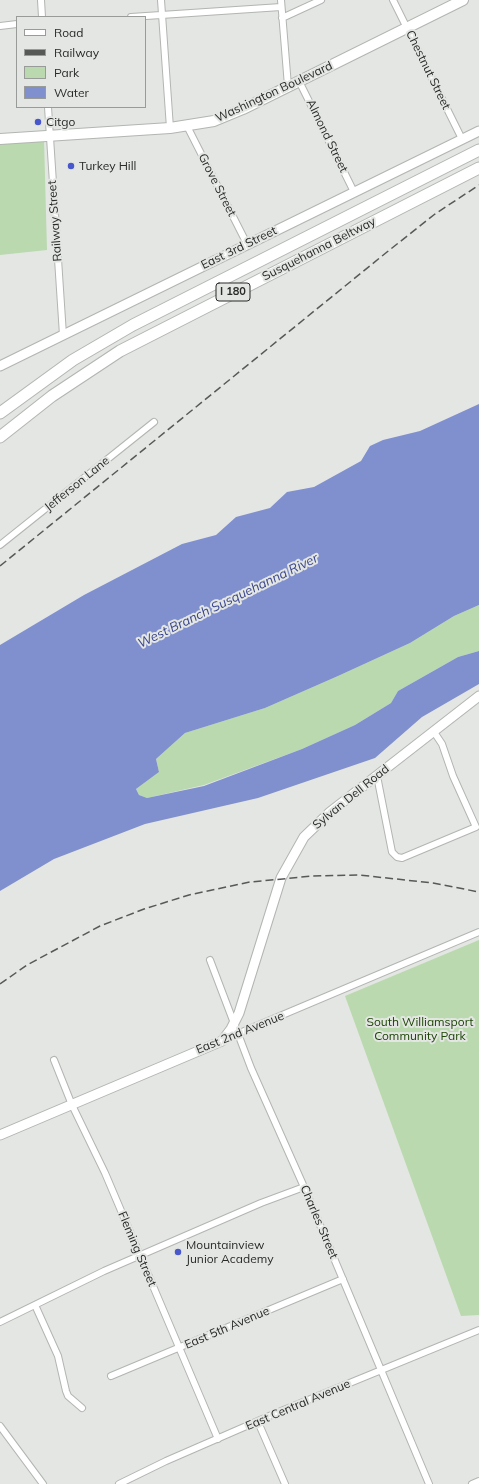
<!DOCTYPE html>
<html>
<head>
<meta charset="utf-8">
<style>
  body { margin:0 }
  #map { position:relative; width:479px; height:1484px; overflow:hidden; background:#e3e6e2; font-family:Mulish,sans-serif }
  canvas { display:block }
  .legend { position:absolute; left:16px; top:16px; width:130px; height:92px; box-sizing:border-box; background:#e3e6e2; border:1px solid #999b98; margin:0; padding:5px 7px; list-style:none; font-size:12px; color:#292a29 }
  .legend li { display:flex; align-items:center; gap:8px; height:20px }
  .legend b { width:20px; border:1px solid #999b98 }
</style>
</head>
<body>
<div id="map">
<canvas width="479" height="1484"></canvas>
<ul class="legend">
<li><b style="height:5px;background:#fff"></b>Road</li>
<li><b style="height:5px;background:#575957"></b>Railway</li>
<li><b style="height:11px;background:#bad9af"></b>Park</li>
<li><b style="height:11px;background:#808fce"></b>Water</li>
</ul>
</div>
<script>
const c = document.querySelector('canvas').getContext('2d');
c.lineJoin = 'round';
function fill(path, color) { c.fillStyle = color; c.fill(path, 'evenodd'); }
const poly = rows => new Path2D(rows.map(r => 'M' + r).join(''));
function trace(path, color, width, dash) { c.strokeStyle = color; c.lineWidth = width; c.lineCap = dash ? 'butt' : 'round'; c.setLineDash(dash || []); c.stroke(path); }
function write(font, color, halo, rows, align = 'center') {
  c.font = font + ' Mulish,sans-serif'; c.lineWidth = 4; c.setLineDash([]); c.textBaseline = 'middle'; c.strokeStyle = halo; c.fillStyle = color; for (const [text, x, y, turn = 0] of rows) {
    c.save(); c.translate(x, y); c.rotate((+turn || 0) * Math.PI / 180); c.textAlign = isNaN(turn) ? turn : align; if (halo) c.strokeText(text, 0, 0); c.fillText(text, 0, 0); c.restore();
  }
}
const green = poly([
  [44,140,47,250,0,255,0,143],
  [479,605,479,651,458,657,398,691,391,703,355,725,302,749,204,785,147,798,139,795,136,789,159,772,156,759,185,733,265,708,338,676,410,643,454,616],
  [479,940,479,1315,461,1316,345,996]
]);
const water = poly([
  [479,404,479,605,454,616,410,643,338,676,265,708,185,733,156,759,159,772,136,789,139,795,147,798,204,786,302,749,355,725,391,703,398,691,458,657,479,651,479,684,422,717,375,758,258,798,145,824,54,859,0,891,0,645,84,595,182,544,216,535,236,517,270,508,287,492,314,487,361,461,370,446,383,440,420,431]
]);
const street = poly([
  [41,0,42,17],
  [161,0,170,128],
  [281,0,288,86],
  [393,0,462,139],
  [131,17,281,7],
  [282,18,321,0],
  [0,26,17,24],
  [299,81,354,192],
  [48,107,63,335],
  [187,126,247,244],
  [0,545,154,422],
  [377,776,392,852,397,857,402,858,476,827,453,776,442,744,434,732],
  [210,960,251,1068,304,1187,429,1484],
  [223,1040,479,932],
  [54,1060,72,1105,105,1173,218,1439],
  [35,1305,58,1356,66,1391,68,1396,82,1408],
  [0,1322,104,1271,261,1203,304,1187],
  [111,1376,343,1279],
  [258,1422,285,1484],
  [0,1426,43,1484],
  [119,1484,166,1461,274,1414,479,1330],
  [472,1484,479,1481]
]);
const secondary = poly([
  [0,366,479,131],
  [0,1135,222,1041,231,1029,239,1013,281,878,304,837,330,812,479,696]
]);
const primary = poly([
  [0,139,170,128,214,121,243,109,463,0]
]);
const highway = poly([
  [0,413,73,360,133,325,479,150],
  [0,437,52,396,120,351,479,168]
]);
const rail = poly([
  [0,566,387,252,435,214,479,185],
  [0,984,27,965,100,926,144,909,189,895,250,882,313,876,359,875,433,883,479,892]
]);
const markers = [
  [38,122,4,"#4957cc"],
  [71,166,4,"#4957cc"],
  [178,1252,4,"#4957cc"]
];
const shields = [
  [233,292,34]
];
const shieldNames = [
  ["I 180",233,292]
];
const streetNames = [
  ["Chestnut Street",428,70,64],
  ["Washington Boulevard",274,92,-25],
  ["Almond Street",327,136,64],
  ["Grove Street",217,185,63],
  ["Railway Street",55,221,-94],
  ["East 3rd Street",239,248,-26],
  ["Susquehanna Beltway",319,249,-27],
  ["Jefferson Lane",77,484,-39],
  ["Sylvan Dell Road",351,797,-39],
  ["East 2nd Avenue",240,1033,-22],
  ["Charles Street",319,1222,67],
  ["Fleming Street",137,1249,67],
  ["East 5th Avenue",227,1328,-23],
  ["East Central Avenue",298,1405,-23]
];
const poiNames = [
  ["Citgo",46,122],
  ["Turkey Hill",79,166],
  ["Mountainview",186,1245],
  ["Junior Academy",186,1259]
];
const parkNames = [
  ["South Williamsport",420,1022],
  ["Community Park",420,1036]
];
const waterNames = [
  ["West Branch Susquehanna River",228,601,-26]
];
fill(green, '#bad9af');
fill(water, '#808fce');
trace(street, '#b2b5b1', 8);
trace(secondary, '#b2b5b1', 11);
trace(primary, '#b2b5b1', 12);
trace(highway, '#b2b5b1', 13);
trace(street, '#fff', 6);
trace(secondary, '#fff', 9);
trace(primary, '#fff', 10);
trace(highway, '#fff', 11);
trace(rail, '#575957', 1.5, [8, 4]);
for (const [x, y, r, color] of markers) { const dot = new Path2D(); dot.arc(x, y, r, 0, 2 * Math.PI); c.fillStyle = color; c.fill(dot); trace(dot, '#e3e6e2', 1.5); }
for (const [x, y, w] of shields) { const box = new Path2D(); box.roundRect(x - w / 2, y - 9, w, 18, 3); c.fillStyle = '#e3e6e2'; c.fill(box); trace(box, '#292a29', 1); }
write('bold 11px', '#292a29', null, shieldNames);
write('12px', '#292a29', '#e3e6e2', streetNames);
write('12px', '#292a29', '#e3e6e2', poiNames, 'left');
write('12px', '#1c4404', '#e3e6e2', parkNames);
write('italic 13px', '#38448f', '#e3e6e2', waterNames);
</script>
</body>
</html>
